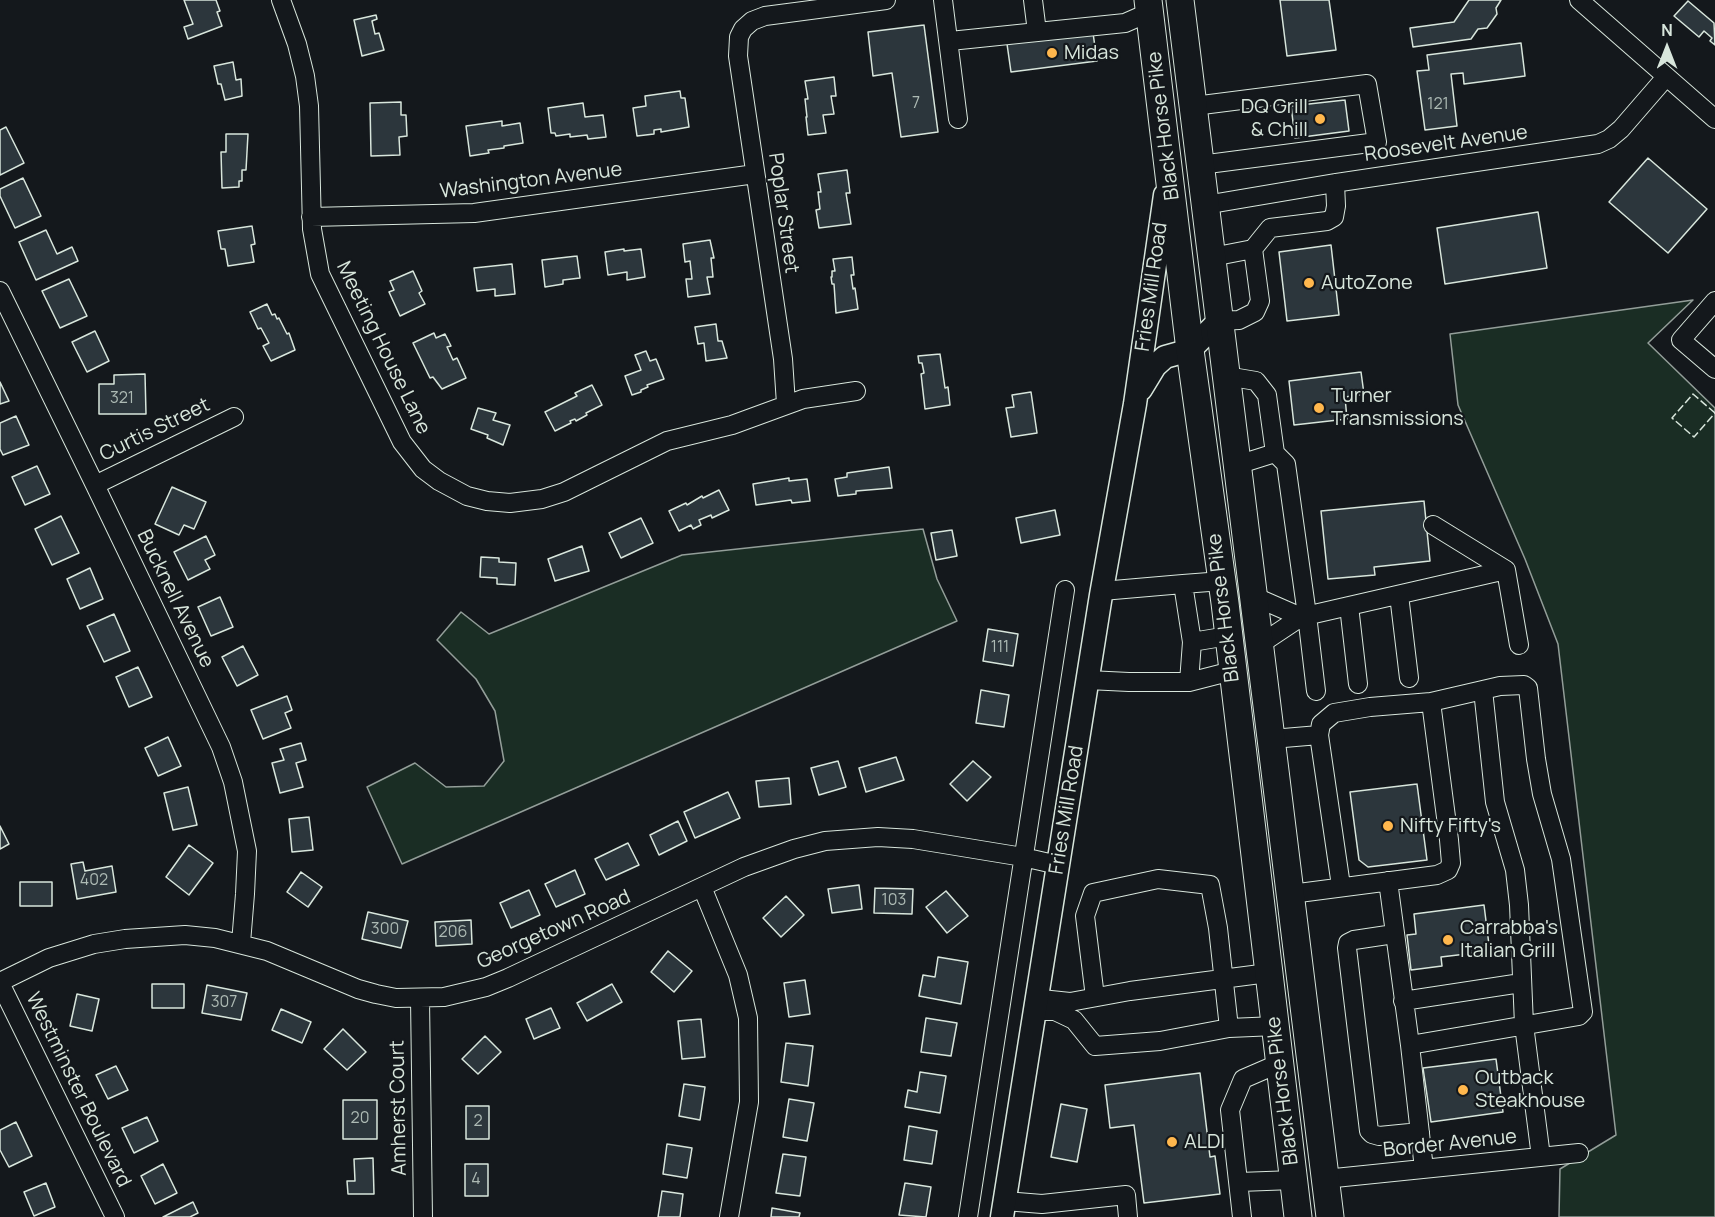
<!DOCTYPE html>
<html>
<head>
<meta charset="utf-8">
<style>
  body { margin:0 }
  #map { position:relative; width:1715px; height:1217px; overflow:hidden; background:#14181c; font-family:Manrope,sans-serif }
  canvas { display:block }
  .north { position:absolute; left:1637px; top:18px; width:60px; height:60px; -webkit-text-stroke:4px #14181c; paint-order:stroke; rotate:0deg; font-size:16px; font-weight:700; line-height:24px; text-align:center; color:#d8e6dc }
  .north::after { content:''; display:block; margin:auto; width:21px; height:27px; background:#d8e6dc; clip-path:polygon(50% 0,100% 100%,50% 72%,0 100%) }
</style>
</head>
<body>
<div id="map">
<canvas width="1715" height="1217"></canvas>
<div class="north">N</div>
</div>
<script>
const c = document.querySelector('canvas').getContext('2d');
c.lineJoin = 'round';
function fill(path, color) { c.fillStyle = color; c.fill(path, 'evenodd'); }
const poly = rows => new Path2D(rows.map(r => 'M' + r).join(''));
function trace(path, color, width, dash) { c.strokeStyle = color; c.lineWidth = width; c.lineCap = dash ? 'butt' : 'round'; c.setLineDash(dash || []); c.stroke(path); }
function write(font, color, halo, rows, align = 'center') {
  c.font = font + ' Manrope,sans-serif'; c.lineWidth = 4.5; c.setLineDash([]); c.textBaseline = 'middle'; c.strokeStyle = halo; c.fillStyle = color; for (const [text, x, y, turn = 0] of rows) {
    c.save(); c.translate(x, y); c.rotate((+turn || 0) * Math.PI / 180); c.textAlign = isNaN(turn) ? turn : align; if (halo) c.strokeText(text, 0, 0); c.fillText(text, 0, 0); c.restore();
  }
}
const green = poly([
  [1693,300,1648,343,1715,408,1715,1217,1559,1217,1560,1169,1616,1135,1558,644,1525,559,1458,405,1450,334,1693,300],
  [923,529,937,579,957,621,402,864,367,787,415,763,446,787,484,786,504,761,495,711,476,679,437,640,461,612,489,634,682,555,923,529]
]);
const building = poly([
  [184,0,216,0,220,11,217,12,222,26,188,39,184,27,193,24,184,0],
  [1280,0,1329,0,1336,50,1287,56,1280,0],
  [1469,0,1501,0,1496,8,1497,14,1487,28,1478,29,1471,39,1413,47,1410,28,1454,22,1469,0],
  [1688,1,1714,23,1715,45,1710,41,1712,38,1704,31,1699,37,1674,16,1688,1],
  [376,15,377,19,372,21,375,34,379,33,384,50,362,56,354,20,376,15],
  [924,25,938,132,901,137,892,73,873,76,868,32,924,25],
  [1093,33,1097,61,1011,72,1007,44,1093,33],
  [1521,43,1525,76,1464,84,1463,73,1451,74,1457,126,1425,130,1417,71,1429,70,1427,55,1521,43],
  [233,62,236,80,241,79,242,96,225,100,221,84,218,84,214,66,233,62],
  [834,77,836,96,831,96,834,114,823,115,826,133,808,135,806,117,807,117,805,99,808,99,805,81,834,77],
  [680,91,681,98,685,98,689,127,661,132,661,129,654,130,654,134,637,136,633,108,646,106,645,96,680,91],
  [1345,100,1349,131,1295,138,1291,106,1345,100],
  [401,102,401,115,406,115,407,136,399,137,400,155,371,156,370,103,401,102],
  [583,103,585,117,603,115,606,137,588,139,587,135,570,137,570,134,556,136,555,133,551,133,548,108,583,103],
  [502,121,502,126,520,123,523,143,504,146,504,148,488,150,489,153,470,156,466,126,502,121],
  [6,127,24,163,0,175,0,130,6,127],
  [226,134,248,134,246,170,242,170,242,181,239,181,239,187,222,188,221,152,226,152,226,134],
  [1648,158,1707,209,1668,253,1609,202,1648,158],
  [847,170,850,193,846,193,851,224,819,228,816,210,820,209,818,192,821,192,818,174,847,170],
  [23,178,41,216,15,228,0,196,0,189,23,178],
  [1538,212,1547,268,1445,284,1437,228,1538,212],
  [252,226,255,244,251,245,254,262,228,266,225,249,221,249,218,231,252,226],
  [46,230,57,254,72,247,78,261,36,280,19,242,46,230],
  [710,240,714,258,711,258,713,277,707,277,710,294,688,297,686,279,692,279,690,261,685,262,683,244,710,240],
  [1331,245,1339,315,1287,321,1279,252,1331,245],
  [624,249,624,251,641,249,645,277,627,280,627,272,608,275,605,252,624,249],
  [577,256,580,278,563,280,563,284,545,287,542,260,577,256],
  [852,257,854,275,851,275,853,289,855,288,858,309,836,313,834,284,832,284,831,277,832,277,832,271,835,271,833,259,852,257],
  [512,264,515,294,495,296,495,289,477,291,474,268,512,264],
  [413,271,422,291,419,293,425,304,400,316,389,292,394,290,390,281,413,271],
  [69,279,87,316,60,328,42,291,69,279],
  [267,304,272,315,275,314,277,319,279,318,287,334,289,333,295,350,271,361,263,346,269,343,261,328,258,329,250,312,267,304],
  [716,324,718,341,722,341,727,358,706,361,704,343,698,344,695,327,716,324],
  [95,331,109,361,87,372,72,342,95,331],
  [434,333,436,338,445,334,451,346,447,347,453,360,457,358,466,378,442,389,433,377,430,378,413,343,434,333],
  [646,351,650,361,656,359,664,379,647,385,648,387,641,390,641,392,632,395,625,376,641,370,635,355,646,351],
  [940,354,945,388,948,387,950,405,925,409,921,374,924,373,922,363,919,363,918,356,940,354],
  [1361,372,1364,394,1345,397,1347,419,1294,425,1289,381,1361,372],
  [145,374,146,414,99,414,99,384,114,384,114,375,145,374],
  [0,382,9,401,0,404,0,382],
  [592,385,602,405,586,413,587,415,576,421,575,419,570,421,571,423,555,431,545,412,577,396,575,393,592,385],
  [1031,392,1037,433,1011,437,1006,408,1014,407,1012,395,1031,392],
  [478,408,496,413,493,420,510,425,503,445,487,438,488,435,471,429,478,408],
  [16,416,29,445,3,455,0,449,0,423,16,416],
  [37,466,50,494,25,505,12,477,37,466],
  [889,467,892,488,856,491,856,494,838,496,835,479,847,477,847,473,889,467],
  [789,478,789,481,807,479,810,501,792,503,791,500,756,505,753,484,789,478],
  [172,487,206,502,194,529,184,525,179,535,155,524,172,487],
  [719,490,729,510,712,518,711,515,699,520,701,525,693,529,691,525,679,531,669,511,686,503,687,505,702,496,703,498,719,490],
  [1424,501,1430,561,1374,567,1375,575,1328,579,1321,511,1424,501],
  [1055,510,1060,535,1021,543,1016,518,1055,510],
  [61,516,79,553,52,565,35,529,61,516],
  [641,518,653,543,621,558,609,533,641,518],
  [952,530,957,556,936,560,931,533,952,530],
  [206,536,215,555,205,560,210,569,188,580,174,552,206,536],
  [582,546,589,571,555,581,548,559,582,546],
  [481,557,499,558,499,562,516,563,515,585,497,584,497,578,480,577,481,557],
  [90,568,103,599,80,609,67,579,90,568],
  [220,597,233,627,211,636,198,607,220,597],
  [114,614,130,651,104,662,87,626,114,614],
  [988,629,1018,634,1013,666,983,661,988,629],
  [243,646,258,675,237,686,222,657,243,646],
  [138,667,152,697,129,707,116,677,138,667],
  [981,690,1009,695,1004,727,976,723,981,690],
  [287,696,292,710,285,713,291,728,263,739,251,710,287,696],
  [168,737,181,766,158,776,145,748,168,737],
  [301,743,306,760,296,763,303,787,280,793,272,763,284,760,280,749,301,743],
  [896,757,904,780,866,792,859,768,896,757],
  [838,761,846,787,819,795,811,768,838,761],
  [973,761,991,777,967,801,950,784,973,761],
  [789,778,791,804,759,807,756,781,789,778],
  [1417,784,1427,860,1368,867,1359,860,1350,792,1417,784],
  [188,787,197,825,173,830,164,793,188,787],
  [728,792,740,818,695,838,684,812,728,792],
  [309,817,313,850,292,852,289,819,309,817],
  [678,821,687,841,659,855,650,835,678,821],
  [0,826,9,844,0,849,0,826],
  [628,843,639,865,606,880,595,859,628,843],
  [189,845,213,863,189,895,166,877,189,845],
  [83,862,85,871,112,866,116,892,77,899,71,864,83,862],
  [575,870,585,894,556,907,545,884,575,870],
  [301,872,322,887,308,907,287,892,301,872],
  [20,882,52,882,52,906,20,906,20,882],
  [859,885,862,909,832,913,828,889,859,885],
  [875,888,913,889,912,914,874,913,875,888],
  [529,890,540,915,511,928,500,903,529,890],
  [946,891,968,916,947,933,926,907,946,891],
  [786,896,804,915,781,937,763,918,786,896],
  [1484,905,1489,945,1482,946,1483,952,1441,957,1442,966,1411,970,1407,935,1416,934,1414,914,1484,905],
  [368,912,408,921,401,948,362,939,368,912],
  [471,920,472,944,436,946,435,922,471,920],
  [668,951,692,971,674,992,651,972,668,951],
  [938,957,968,962,961,1004,919,996,923,975,935,977,938,957],
  [805,980,810,1014,789,1017,784,983,805,980],
  [152,984,184,984,184,1008,152,1008,152,984],
  [612,984,622,1002,587,1021,577,1003,612,984],
  [207,985,247,993,241,1020,202,1013,207,985],
  [77,994,99,999,92,1031,70,1026,77,994],
  [551,1008,560,1028,534,1039,526,1019,551,1008],
  [281,1009,311,1022,302,1043,272,1030,281,1009],
  [926,1018,957,1023,951,1056,921,1052,926,1018],
  [701,1019,705,1057,682,1059,678,1021,701,1019],
  [343,1029,366,1052,347,1070,324,1049,343,1029],
  [485,1036,501,1052,478,1074,462,1059,485,1036],
  [786,1043,813,1046,808,1086,781,1082,786,1043],
  [1496,1059,1503,1112,1431,1122,1423,1068,1496,1059],
  [116,1066,128,1090,108,1099,96,1075,116,1066],
  [920,1072,946,1076,940,1113,905,1107,908,1090,917,1092,920,1072],
  [1200,1073,1210,1157,1215,1156,1220,1194,1144,1203,1134,1125,1110,1128,1105,1085,1200,1073],
  [684,1084,705,1087,700,1120,679,1116,684,1084],
  [789,1099,814,1103,807,1141,783,1137,789,1099],
  [343,1100,377,1100,377,1139,343,1139,343,1100],
  [1061,1104,1087,1109,1077,1162,1051,1157,1061,1104],
  [466,1106,489,1106,489,1139,466,1139,466,1106],
  [147,1117,158,1141,134,1153,122,1128,147,1117],
  [16,1122,32,1156,9,1167,0,1150,0,1130,16,1122],
  [909,1126,937,1131,932,1164,904,1160,909,1126],
  [667,1144,692,1148,687,1178,663,1174,667,1144],
  [783,1154,806,1157,800,1196,776,1193,783,1154],
  [373,1158,374,1194,348,1194,347,1181,355,1181,354,1159,373,1158],
  [163,1164,177,1193,155,1204,141,1176,163,1164],
  [465,1164,488,1164,488,1196,465,1196,465,1164],
  [46,1183,55,1207,34,1216,24,1192,46,1183],
  [905,1183,931,1187,926,1217,899,1215,905,1183],
  [662,1191,683,1194,680,1217,658,1217,662,1191],
  [193,1202,198,1213,190,1217,163,1217,193,1202],
  [772,1208,800,1213,799,1217,771,1217,772,1208]
]);
const minor = poly([
  [281,0,297,44,305,76,309,106,312,229,320,274,402,442,423,469,439,481,467,496,487,501,510,503,542,499,564,492,667,441,732,425,803,399,856,391],
  [943,0,958,119],
  [1033,0,1037,32],
  [1579,0,1715,119],
  [950,41,1125,23,1150,12],
  [1194,106,1367,84,1377,142,1200,165],
  [1205,205,1335,183,1598,144,1609,139,1621,129,1666,77],
  [311,217,474,213,755,174],
  [1253,249,1270,228,1327,221,1334,217,1336,206,1335,183],
  [1212,257,1253,249,1260,301,1255,312,1239,320,1219,321],
  [0,291,95,485,221,747,233,782,247,851,245,894,241,943],
  [1715,301,1681,340,1715,369],
  [1226,376,1256,381,1267,395,1275,453,1237,465],
  [786,404,783,359,738,56,739,37,743,29,752,21,765,16,886,0],
  [1275,453,1286,464,1307,615,1316,691],
  [95,485,234,417],
  [1433,525,1506,570,1519,645],
  [1222,581,1183,584,1192,642,1228,636],
  [1102,591,1183,584],
  [1399,595,1409,678],
  [1253,596,1301,617,1259,645],
  [1349,606,1358,684],
  [1301,617,1506,570],
  [1088,680,1129,682,1189,682,1232,671],
  [1189,682,1192,642],
  [1483,690,1495,802,1515,870,1519,905,1524,1025,1541,1157],
  [1272,739,1319,735],
  [1388,881,1410,1045,1424,1169],
  [1341,886,1319,735,1321,724,1334,713,1370,707,1431,702],
  [702,887,738,975,748,1018,749,1102,729,1217],
  [1291,894,1437,875,1448,870,1451,863,1449,840,1431,702,1500,686,1524,685,1528,688,1536,759,1542,794,1561,859,1583,1012,1579,1016,1410,1045],
  [1394,934,1354,940,1348,943,1347,948,1369,1131,1372,1134,1379,1136,1420,1132],
  [0,982,49,958,94,944,125,939,185,935,215,938,267,951,358,989,376,994,396,998,444,997,486,987,508,978,744,867,794,849,825,841,878,837,913,839,1023,857,1058,865],
  [0,983,115,1217],
  [1095,997,1085,916,1093,893,1158,879,1210,885,1218,928,1229,1028],
  [420,999,423,1217],
  [1041,999,1070,1002,1130,991,1268,973],
  [1403,1001,1521,983],
  [1035,1011,1055,1011,1074,1020,1095,1046,1160,1041,1229,1028,1276,1026],
  [1325,1179,1579,1153],
  [1239,1182,1294,1180],
  [1005,1201,1042,1204,1126,1195,1128,1217],
  [968,1217,1065,590],
  [1242,1217,1230,1110,1243,1079,1280,1063]
]);
const major = poly([
  [1141,389,1155,366,1165,357,1190,350,1219,321],
  [1002,1217,1101,595,1135,404,1165,195]
]);
const highway = poly([
  [1148,0,1190,350,1225,603,1298,1217],
  [1180,0,1330,1217]
]);
const fence = poly([
  [1715,413,1693,394,1672,418,1694,437,1715,413]
]);
const markers = [
  [1052,53,6,"#ffb74d"],
  [1320,119,6,"#ffb74d"],
  [1309,283,6,"#ffb74d"],
  [1319,408,6,"#ffb74d"],
  [1388,826,6,"#ffb74d"],
  [1448,940,6,"#ffb74d"],
  [1463,1090,6,"#ffb74d"],
  [1172,1142,6,"#ffb74d"]
];
const numberNames = [
  ["7",916,104],
  ["121",1438,105],
  ["321",122,399],
  ["111",1000,648],
  ["402",94,881],
  ["103",894,901],
  ["300",385,930],
  ["206",453,933],
  ["307",224,1003],
  ["20",360,1119],
  ["2",478,1122],
  ["4",476,1180]
];
const poiNames = [
  ["Midas",1064,53],
  ["DQ Grill",1308,107,"right"],
  ["& Chill",1308,130,"right"],
  ["AutoZone",1321,283],
  ["Turner",1331,396],
  ["Transmissions",1331,419],
  ["Nifty Fifty's",1400,826],
  ["Carrabba's",1460,928],
  ["Italian Grill",1460,951],
  ["Outback",1475,1078],
  ["Steakhouse",1475,1101],
  ["ALDI",1184,1142]
];
const streetNames = [
  ["Black Horse Pike",1164,126,-97],
  ["Roosevelt Avenue",1446,144,-8],
  ["Washington Avenue",531,181,-7],
  ["Poplar Street",783,213,82],
  ["Fries Mill Road",1152,287,-82],
  ["Meeting House Lane",383,348,64],
  ["Curtis Street",155,430,-26],
  ["Bucknell Avenue",175,599,64],
  ["Black Horse Pike",1224,608,-97],
  ["Fries Mill Road",1067,810,-81],
  ["Georgetown Road",554,930,-24],
  ["Westminster Boulevard",78,1090,64],
  ["Black Horse Pike",1283,1091,-97],
  ["Amherst Court",399,1108,-91],
  ["Border Avenue",1450,1144,-6]
];
fill(green, '#1a2d24');
trace(green, '#939e99', 1.5);
fill(building, '#2c363c');
trace(building, '#d8e6dc', 1.5);
trace(minor, '#d8e6dc', 20);
trace(major, '#d8e6dc', 25);
trace(highway, '#d8e6dc', 29);
trace(minor, '#14181c', 18);
trace(major, '#14181c', 22);
trace(highway, '#14181c', 27);
trace(fence, '#d8e6dc', 1.5, [8, 3]);
for (const [x, y, r, color] of markers) { const dot = new Path2D(); dot.arc(x, y, r, 0, 2 * Math.PI); c.fillStyle = color; c.fill(dot); trace(dot, '#14181c', 2); }
write('16px', '#adbab4', null, numberNames);
write('20px', '#d8e6dc', '#14181c', poiNames, 'left');
write('20px', '#d8e6dc', '#14181c', streetNames);
</script>
</body>
</html>
